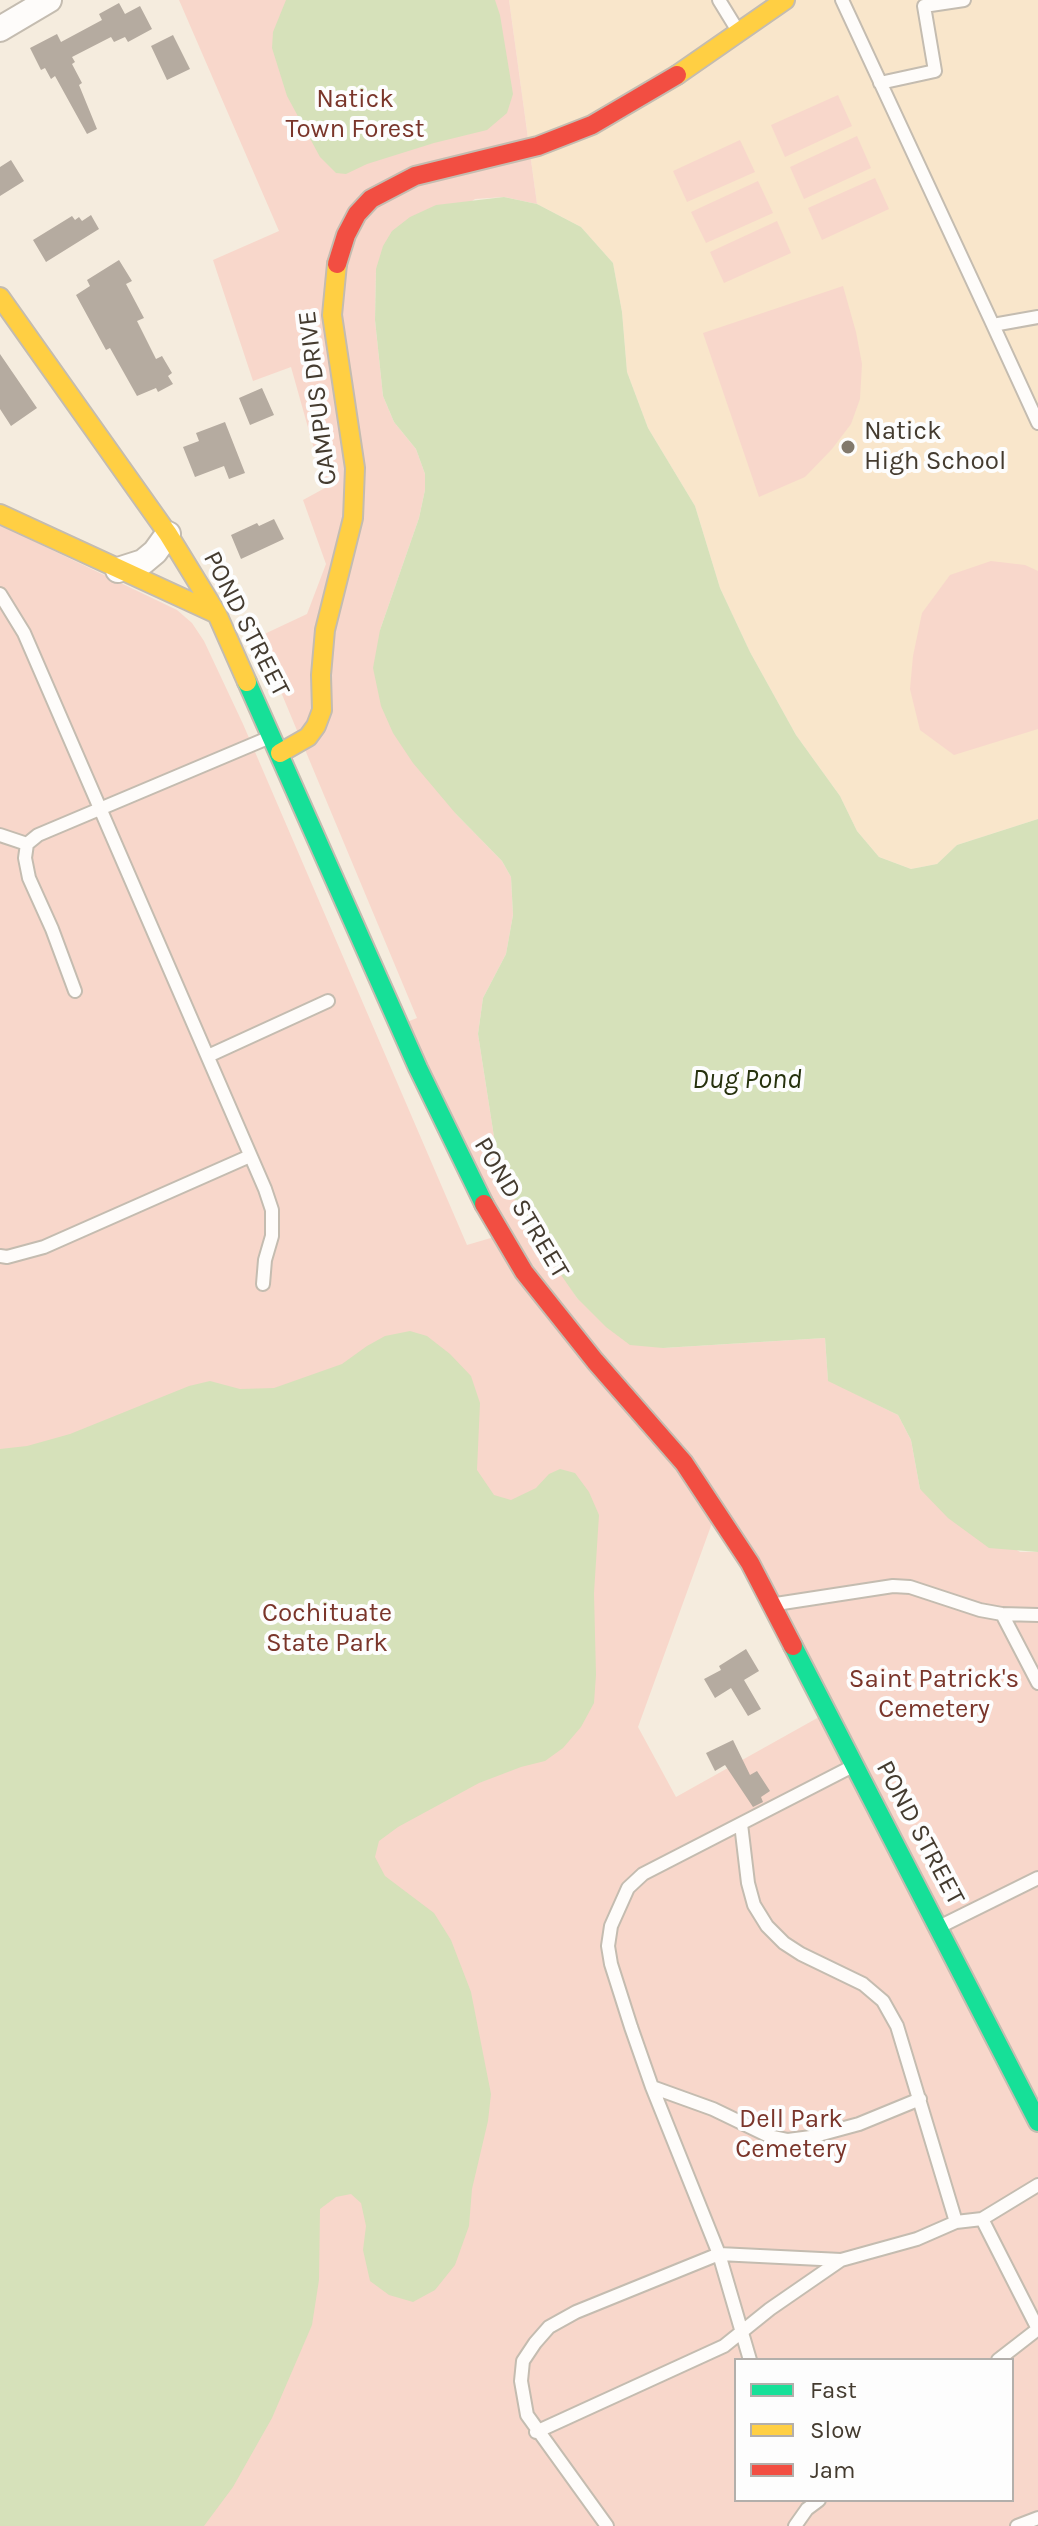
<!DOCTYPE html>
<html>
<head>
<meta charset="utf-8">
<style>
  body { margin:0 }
  #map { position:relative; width:1038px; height:2526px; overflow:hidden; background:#f5ecde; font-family:Karla,sans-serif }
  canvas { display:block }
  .legend { position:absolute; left:734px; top:2358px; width:280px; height:144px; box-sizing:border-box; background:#fdfdfd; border:2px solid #b3afab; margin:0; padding:10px 14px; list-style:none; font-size:24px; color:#443b2f }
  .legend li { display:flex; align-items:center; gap:16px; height:40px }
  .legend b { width:40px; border:2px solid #b3afab }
</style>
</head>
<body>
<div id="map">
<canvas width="1038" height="2526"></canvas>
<ul class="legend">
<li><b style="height:10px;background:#16e098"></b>Fast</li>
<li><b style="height:10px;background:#ffcf43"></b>Slow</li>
<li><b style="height:10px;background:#f24e42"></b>Jam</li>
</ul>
</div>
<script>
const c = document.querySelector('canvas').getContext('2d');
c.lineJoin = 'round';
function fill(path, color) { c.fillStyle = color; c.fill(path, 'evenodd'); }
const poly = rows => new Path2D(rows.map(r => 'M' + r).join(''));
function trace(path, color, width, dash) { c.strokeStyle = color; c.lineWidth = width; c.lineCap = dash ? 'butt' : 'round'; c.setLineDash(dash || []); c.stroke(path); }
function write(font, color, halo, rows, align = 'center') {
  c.font = font + ' Karla,sans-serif'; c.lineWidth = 8; c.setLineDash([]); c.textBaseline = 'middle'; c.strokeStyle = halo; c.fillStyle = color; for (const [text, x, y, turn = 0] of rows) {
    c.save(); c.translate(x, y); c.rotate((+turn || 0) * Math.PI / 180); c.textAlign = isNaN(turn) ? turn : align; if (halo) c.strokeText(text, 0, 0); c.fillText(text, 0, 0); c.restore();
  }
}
const built = poly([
  [509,0,1038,0,1038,819,957,845,937,864,911,869,879,857,857,831,840,796,796,735,750,652,720,588,695,506,648,428,627,372,622,312,613,263,581,227,537,204]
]);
const green = poly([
  [179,0,509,0,537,204,504,197,475,199,376,269,375,320,383,396,394,422,416,449,425,474,425,490,419,518,380,630,456,814,502,861,511,877,513,915,506,954,483,998,478,1034,497,1156,510,1187,577,1298,663,1348,825,1338,828,1380,898,1415,911,1440,920,1489,1020,1552,1038,1552,1038,2526,0,2526,0,525,177,610,192,623,204,641,243,724,467,1245,501,1235,399,1025,417,1018,258,637,307,614,326,564,303,500,325,488,291,367,253,381,213,260,279,231],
  [716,1512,828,1712,676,1797,638,1727],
  [736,2360,1012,2360,1012,2500,736,2500],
  [838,95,852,126,785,157,771,125],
  [857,136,871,168,804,199,790,167],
  [740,140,755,172,687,202,673,171],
  [875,178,889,209,822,240,808,208],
  [758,181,773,213,706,243,691,212],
  [777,221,791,253,724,283,710,252],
  [843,286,856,332,862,364,860,399,851,424,832,449,805,477,759,497,703,333],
  [991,561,1025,565,1038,571,1038,729,954,755,920,730,910,689,913,656,922,613,950,575]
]);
const water = poly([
  [286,0,495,0,500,15,513,94,507,113,487,130,434,143,367,164,346,174,336,173,320,157,287,96,272,48,273,32],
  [504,197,537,204,581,227,613,263,622,312,627,372,648,428,695,506,720,588,750,652,796,735,840,796,857,831,879,857,911,869,937,864,957,845,1038,819,1038,1552,989,1548,948,1518,920,1489,911,1440,898,1415,828,1381,825,1338,663,1348,630,1345,606,1327,577,1298,523,1220,497,1156,478,1034,483,998,506,954,513,915,511,877,502,861,456,814,413,763,393,733,381,706,373,668,380,630,419,518,425,490,425,474,416,449,394,422,383,396,375,320,376,269,383,246,392,231,410,217,436,205],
  [410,1331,427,1336,450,1354,471,1376,480,1403,477,1470,494,1495,511,1500,536,1488,549,1474,560,1469,575,1473,589,1492,599,1515,594,1593,596,1675,594,1703,581,1727,563,1748,545,1761,521,1767,479,1783,398,1827,379,1841,375,1857,385,1876,434,1913,451,1940,471,1992,491,2094,488,2121,472,2189,469,2226,455,2265,435,2290,413,2302,389,2295,370,2281,363,2250,366,2226,361,2203,351,2194,336,2197,320,2209,319,2280,312,2325,272,2418,233,2487,204,2526,0,2526,0,1449,27,1446,70,1434,189,1386,210,1381,240,1389,274,1388,342,1364,367,1346,385,1336]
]);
const building = poly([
  [119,3,125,14,140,6,152,29,128,42,125,37,114,42,111,37,72,57,75,62,72,64,82,83,79,85,97,129,87,134,55,76,51,79,45,68,41,70,30,48,57,34,61,42,102,20,99,14],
  [173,35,190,69,167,80,151,46],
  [11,160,24,181,0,196,0,167],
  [91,215,99,229,46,262,33,240,72,216,75,220,79,217,82,221],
  [119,260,132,281,126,284,144,318,137,321,156,359,162,356,172,373,168,376,173,384,158,392,156,388,137,396,110,348,106,350,76,295,90,286,87,280],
  [0,354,37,408,11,426,0,409],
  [262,388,274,415,250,425,239,398],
  [225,422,245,473,229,479,224,466,195,477,183,447,199,441,196,433],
  [274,519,284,539,241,559,231,535,257,523,259,526],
  [746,1649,759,1671,744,1680,761,1709,748,1716,731,1688,715,1698,704,1679,721,1670,719,1666],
  [733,1740,750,1775,757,1771,770,1791,761,1797,763,1802,753,1807,725,1765,715,1771,706,1753]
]);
const lane = poly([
  [719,0,738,31],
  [842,0,993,325,1038,317],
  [880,83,935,71,924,6,964,0],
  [993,325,1038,423],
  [0,594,24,633,265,1189,272,1210,272,1236,265,1260,263,1284],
  [0,835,27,844],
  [75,991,52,929,29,878,25,858,27,844,38,835,268,738],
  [208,1056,328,1001],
  [0,1256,7,1257,44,1247,250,1156],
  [776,1604,893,1586,910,1587,980,1610,1002,1614,1038,1615],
  [1002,1614,1038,1683],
  [741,1824,748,1883,754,1905,767,1926,784,1943,801,1954,863,1984,883,2001,897,2026,956,2222],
  [941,1926,1038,1878],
  [652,2087,713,2109,769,2136,788,2140,811,2137,859,2124,920,2099],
  [982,2219,1038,2329],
  [750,2360,719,2254,652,2087,631,2027,611,1964,608,1946,611,1926,628,1888,643,1874,853,1766],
  [998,2360,1038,2329],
  [536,2432,724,2346,770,2309,841,2260,917,2239,956,2222,982,2219,1038,2185],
  [607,2526,527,2415,521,2381,523,2361,535,2343,549,2327,576,2312,719,2254,841,2260],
  [795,2526,807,2509,819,2500],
  [1017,2526,1038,2518]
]);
const street = poly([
  [0,29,49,0],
  [118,570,143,562,155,552,168,534]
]);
const fast = poly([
  [247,682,418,1068,484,1204],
  [793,1646,1038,2122]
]);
const slow = poly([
  [677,75,785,0],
  [0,297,168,534,217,614,247,682],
  [0,514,217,614],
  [280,753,308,737,316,726,322,710,321,675,325,630,353,518,355,468,332,315,337,264]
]);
const jam = poly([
  [337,264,346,235,357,214,371,199,415,176,538,146,592,125,677,75],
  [484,1204,524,1272,595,1361,684,1463,750,1563,793,1646]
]);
const markers = [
  [848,447,8,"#82796c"]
];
const parkNames = [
  ["Natick",355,100],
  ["Town Forest",355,130],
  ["Cochituate",327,1614],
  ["State Park",327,1644],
  ["Saint Patrick's",934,1680],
  ["Cemetery",934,1710],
  ["Dell Park",791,2120],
  ["Cemetery",791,2150]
];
const streetNames = [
  ["CAMPUS DRIVE",318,398,-97],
  ["POND STREET",246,624,63],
  ["POND STREET",521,1208,59],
  ["POND STREET",920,1833,62]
];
const poiNames = [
  ["Natick",864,432],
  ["High School",864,462]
];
const waterNames = [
  ["Dug Pond",747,1080]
];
fill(built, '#f9e6cb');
fill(green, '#f8d7cb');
fill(water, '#d6e1ba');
fill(building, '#b5aba0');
trace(lane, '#c4bcb0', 16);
trace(street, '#c4bcb0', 28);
trace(fast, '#c4bcb0', 22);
trace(slow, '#c4bcb0', 22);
trace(jam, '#c4bcb0', 22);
trace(lane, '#fefcfa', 12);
trace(street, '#fefcfa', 24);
trace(fast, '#16e098', 18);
trace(slow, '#ffcf43', 18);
trace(jam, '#f24e42', 18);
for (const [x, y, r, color] of markers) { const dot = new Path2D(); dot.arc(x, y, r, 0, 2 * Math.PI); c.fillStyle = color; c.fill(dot); trace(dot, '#fdfdfd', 3); }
write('26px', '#7a352a', '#fdfdfd', parkNames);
write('26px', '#443b2f', '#fdfdfd', streetNames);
write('26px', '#443b2f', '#fdfdfd', poiNames, 'left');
write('italic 28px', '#26310d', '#fdfdfd', waterNames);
</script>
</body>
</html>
